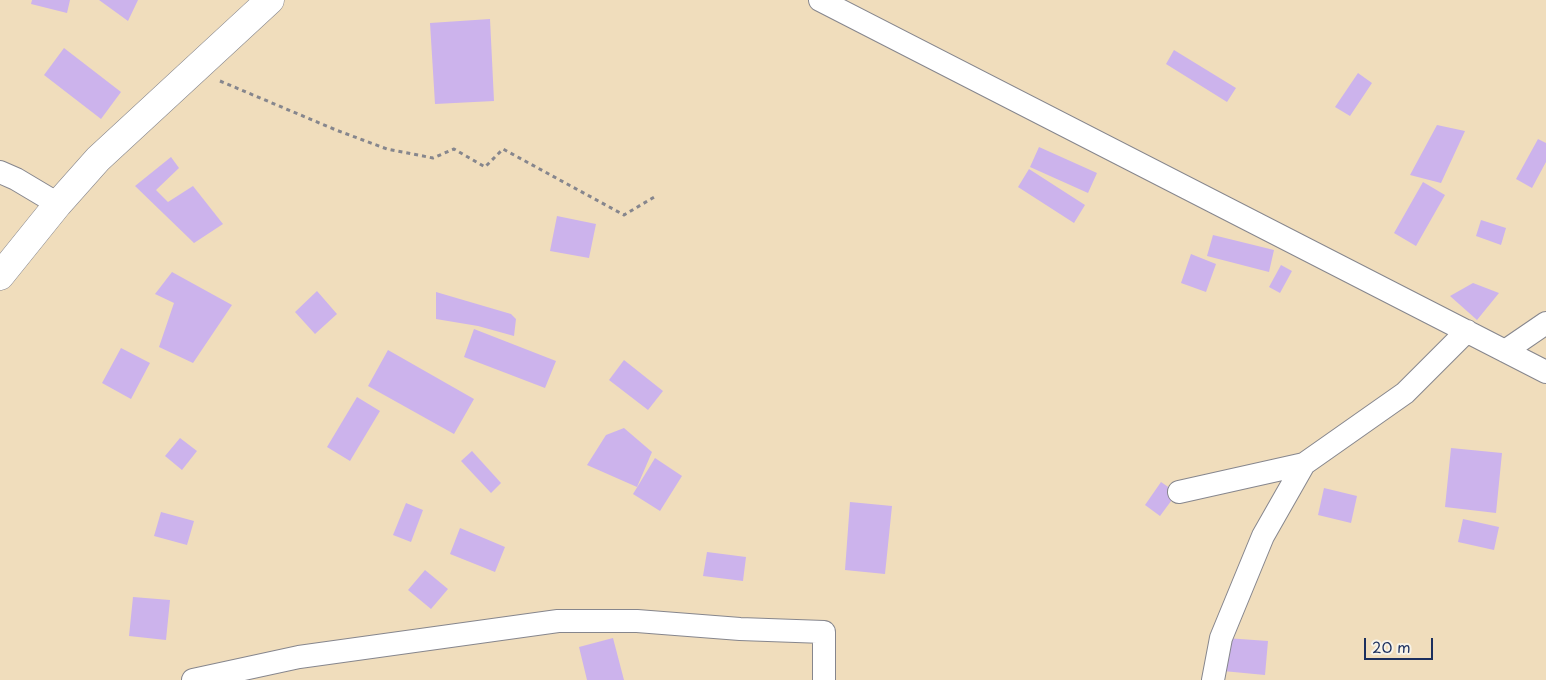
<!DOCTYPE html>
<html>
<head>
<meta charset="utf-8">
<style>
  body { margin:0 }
  #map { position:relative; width:1546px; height:680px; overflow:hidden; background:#f0ddbc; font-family:"Playpen Sans",sans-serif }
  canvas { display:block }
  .scale { position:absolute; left:1364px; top:638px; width:69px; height:22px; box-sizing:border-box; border:2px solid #1b2f5e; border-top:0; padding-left:6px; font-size:15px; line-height:18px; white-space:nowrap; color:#1b2f5e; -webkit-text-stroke:4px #f7f3e8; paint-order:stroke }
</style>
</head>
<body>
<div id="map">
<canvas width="1546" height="680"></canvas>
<div class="scale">20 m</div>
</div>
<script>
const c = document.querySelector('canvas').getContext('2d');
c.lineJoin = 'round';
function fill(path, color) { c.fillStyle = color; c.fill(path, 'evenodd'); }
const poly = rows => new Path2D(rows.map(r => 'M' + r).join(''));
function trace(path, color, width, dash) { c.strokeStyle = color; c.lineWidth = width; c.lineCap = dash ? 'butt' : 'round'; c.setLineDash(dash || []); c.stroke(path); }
const building = poly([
  [32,0,70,0,67,13,31,4],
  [99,0,138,0,128,21],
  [490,19,494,101,435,104,430,23],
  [64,48,121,92,101,119,44,75],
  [1174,50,1236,88,1227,102,1166,64],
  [1358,73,1372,83,1350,116,1335,107],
  [1437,125,1465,131,1441,183,1410,175],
  [1538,139,1546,143,1546,162,1532,188,1516,179],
  [1039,147,1097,173,1088,193,1030,167],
  [171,157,179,168,156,190,168,202,193,186,223,224,194,243,135,186],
  [1029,169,1085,205,1074,223,1018,187],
  [1423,182,1445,195,1416,246,1394,233],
  [557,216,596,224,589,258,550,251],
  [1481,220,1506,228,1501,245,1476,236],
  [1213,235,1274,250,1269,272,1207,256],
  [1191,254,1216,264,1206,292,1181,283],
  [1281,265,1292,271,1280,293,1269,287],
  [172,272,232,305,193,363,159,347,174,303,155,294],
  [1473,283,1499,293,1477,320,1450,296],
  [317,291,337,314,315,334,295,312],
  [436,292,511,314,516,319,514,336,478,326,436,319],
  [474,329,556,361,545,388,464,357],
  [121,348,150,363,131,399,102,383],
  [388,350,474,399,454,434,368,386],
  [624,360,663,391,648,410,609,380],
  [357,397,380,411,350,461,327,447],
  [624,428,652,452,637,487,587,465,606,435],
  [180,438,197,451,182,470,165,456],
  [1451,448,1502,453,1496,513,1445,507],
  [472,451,501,483,491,493,461,461],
  [655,458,682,476,660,511,633,494],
  [1161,482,1177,493,1160,516,1145,505],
  [1324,488,1357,496,1351,523,1318,515],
  [850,502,892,506,885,574,845,570],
  [406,503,423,510,411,542,393,535],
  [161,512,194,521,187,545,154,536],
  [1463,519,1499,527,1494,550,1458,542],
  [460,528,505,547,495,572,450,554],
  [707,552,746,557,743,581,703,576],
  [425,570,448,589,431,609,408,590],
  [133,597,170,600,166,640,129,636],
  [613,638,624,680,587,680,579,647],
  [1226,638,1268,641,1265,675,1223,671]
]);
const path = poly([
  [220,81,336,130,387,149,433,158,454,149,485,167,503,149,624,215,656,196]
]);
const street = poly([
  [820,0,1546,372],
  [0,172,16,179,58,204],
  [1505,351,1546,323],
  [1179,492,1304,464],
  [193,680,299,657,558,621,637,621,740,629,824,632,824,680],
  [1213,680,1221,638,1263,536,1304,464,1405,393,1467,331]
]);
const secondary = poly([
  [0,276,58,204,98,159,270,0]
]);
fill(building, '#ccb3ec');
trace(street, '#86868d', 24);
trace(secondary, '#86868d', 29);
trace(path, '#86868d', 3, [4, 4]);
trace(street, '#fff', 22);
trace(secondary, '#fff', 28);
</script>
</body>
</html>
